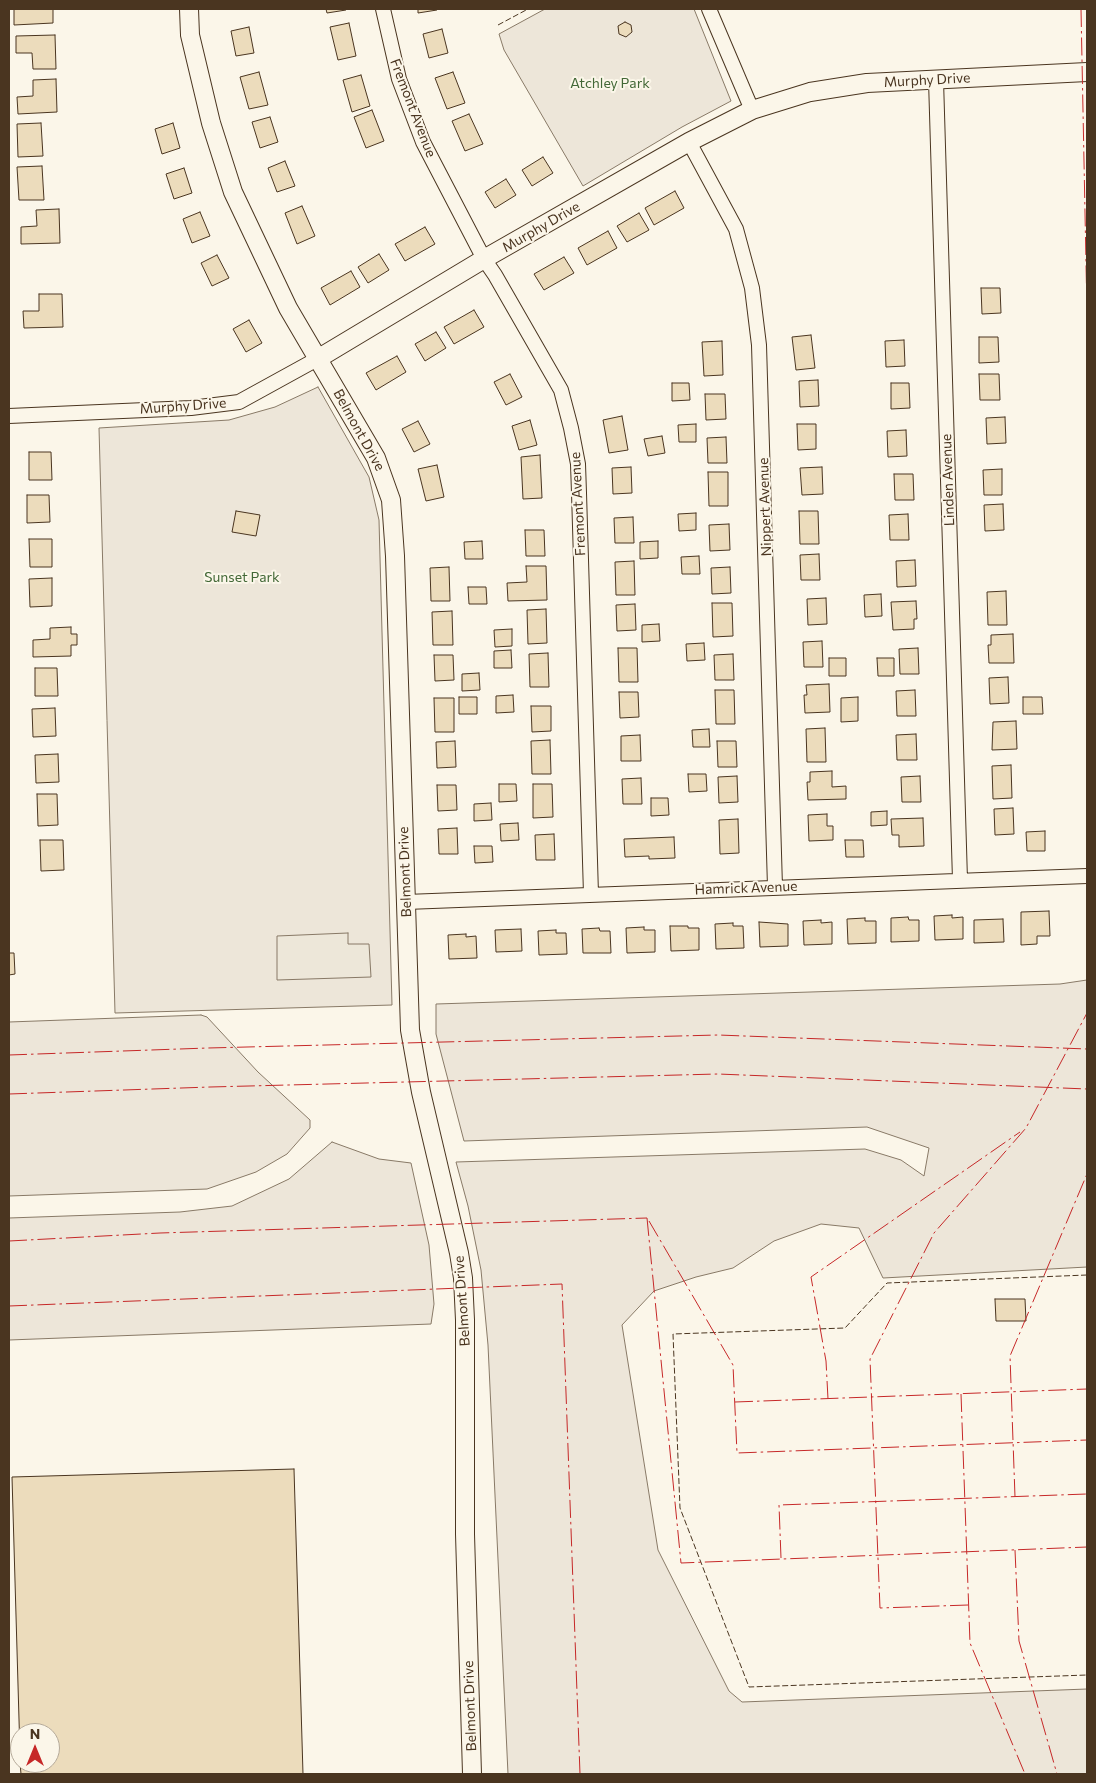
<!DOCTYPE html>
<html>
<head>
<meta charset="utf-8">
<style>
  body { margin:0 }
  #map { position:relative; width:1096px; height:1783px; overflow:hidden; background:#fbf6e9; font-family:Commissioner,sans-serif }
  canvas { display:block }
  .frame { position:absolute; inset:0; border:10px solid #4a3520; pointer-events:none }
  .north { position:absolute; left:10px; top:1723px; width:50px; height:50px; box-sizing:border-box; background:#fbf6e9; border:1px solid #b4a999; border-radius:50%; rotate:0deg; font-size:14px; font-weight:700; line-height:20px; text-align:center; color:#4a3520 }
  .north::after { content:''; display:block; margin:auto; width:18px; height:22px; background:#c62828; clip-path:polygon(50% 0,100% 100%,50% 72%,0 100%) }
</style>
</head>
<body>
<div id="map">
<canvas width="1096" height="1783"></canvas>
<div class="frame"></div>
<div class="north">N</div>
</div>
<script>
const c = document.querySelector('canvas').getContext('2d');
c.lineJoin = 'round';
function fill(path, color) { c.fillStyle = color; c.fill(path, 'evenodd'); }
const poly = rows => new Path2D(rows.map(r => 'M' + r).join(''));
function trace(path, color, width, dash) { c.strokeStyle = color; c.lineWidth = width; c.lineCap = dash ? 'butt' : 'round'; c.setLineDash(dash || []); c.stroke(path); }
function write(font, color, halo, rows, align = 'center') {
  c.font = font + ' Commissioner,sans-serif'; c.lineWidth = 4; c.setLineDash([]); c.textBaseline = 'middle'; c.strokeStyle = halo; c.fillStyle = color; for (const [text, x, y, turn = 0] of rows) {
    c.save(); c.translate(x, y); c.rotate((+turn || 0) * Math.PI / 180); c.textAlign = isNaN(turn) ? turn : align; if (halo) c.strokeText(text, 0, 0); c.fillText(text, 0, 0); c.restore();
  }
}
const green = poly([
  [545,9,694,9,731,101,682,127,583,186,504,50,499,34,545,9],
  [318,387,369,477,379,520,392,1005,115,1013,99,428,229,420,275,407,318,387],
  [1087,980,1087,1267,883,1278,859,1228,821,1224,774,1241,733,1268,696,1277,654,1291,622,1325,658,1550,729,1691,742,1702,1087,1689,1087,1774,508,1774,488,1345,481,1270,468,1206,456,1162,865,1149,901,1160,924,1176,929,1148,867,1127,464,1141,436,1034,436,1004,1060,984,1087,980],
  [201,1015,207,1017,258,1072,310,1120,310,1128,287,1154,256,1172,207,1189,9,1196,9,1022,201,1015],
  [332,1142,379,1159,411,1163,429,1245,434,1304,431,1324,9,1340,9,1218,180,1212,232,1206,289,1179,332,1142]
]);
const parking = poly([
  [348,933,348,944,369,944,371,977,277,980,277,936,348,933]
]);
const building = poly([
  [14,9,53,9,53,23,14,25,14,9],
  [326,9,346,9,346,10,327,13,326,9],
  [418,9,437,9,437,10,418,13,418,9],
  [625,22,631,25,632,32,626,37,619,34,618,26,625,22],
  [349,23,356,56,338,60,330,27,349,23],
  [249,27,254,53,236,56,231,31,249,27],
  [442,29,448,53,429,58,423,34,442,29],
  [55,35,56,69,33,69,32,53,16,53,16,36,55,35],
  [259,72,268,105,249,109,240,77,259,72],
  [453,72,465,103,447,109,435,78,453,72],
  [361,75,370,106,352,112,343,80,361,75],
  [56,79,57,112,18,114,17,97,33,96,33,80,56,79],
  [372,110,384,141,366,148,354,117,372,110],
  [469,114,483,144,465,151,452,121,469,114],
  [270,117,278,142,260,148,252,122,270,117],
  [41,123,43,156,18,157,17,124,41,123],
  [173,123,180,148,162,154,155,129,173,123],
  [543,157,553,173,532,186,522,170,543,157],
  [285,161,295,186,277,192,268,168,285,161],
  [42,166,44,200,19,200,17,167,42,166],
  [184,168,192,193,174,199,166,174,184,168],
  [506,179,516,195,495,208,485,192,506,179],
  [675,191,684,208,654,225,645,208,675,191],
  [302,206,315,236,297,244,285,213,302,206],
  [59,209,60,243,21,244,21,227,37,226,36,210,59,209],
  [200,212,210,236,192,243,183,219,200,212],
  [639,213,649,230,627,242,617,226,639,213],
  [425,227,435,244,405,261,395,244,425,227],
  [608,231,617,248,587,265,578,248,608,231],
  [379,254,389,270,368,283,358,267,379,254],
  [217,255,229,278,212,286,201,263,217,255],
  [564,257,574,273,544,290,534,274,564,257],
  [351,271,360,287,330,305,321,288,351,271],
  [981,288,1000,288,1001,313,982,314,981,288],
  [39,294,62,294,63,327,24,328,23,311,39,311,39,294],
  [474,310,484,327,454,344,444,327,474,310],
  [249,320,262,343,246,352,233,329,249,320],
  [436,332,446,348,425,361,415,344,436,332],
  [811,335,815,368,796,370,792,337,811,335],
  [979,337,998,337,999,362,979,363,979,337],
  [904,340,905,366,886,367,885,341,904,340],
  [722,341,723,375,704,376,702,342,722,341],
  [397,356,406,372,376,390,366,373,397,356],
  [510,374,522,397,506,405,494,382,510,374],
  [979,374,999,374,1000,400,980,400,979,374],
  [818,380,819,406,800,407,799,381,818,380],
  [672,383,689,383,690,400,672,401,672,383],
  [891,383,909,383,910,408,891,409,891,383],
  [705,394,725,394,726,419,706,420,705,394],
  [622,416,628,450,609,453,603,420,622,416],
  [1005,417,1006,443,987,444,986,418,1005,417],
  [530,420,537,445,519,450,512,426,530,420],
  [418,421,430,444,414,452,402,429,418,421],
  [696,424,696,442,679,442,678,425,696,424],
  [797,424,816,424,816,449,798,450,797,424],
  [906,430,907,456,888,457,887,431,906,430],
  [662,436,665,453,648,456,644,439,662,436],
  [726,437,727,463,708,463,707,438,726,437],
  [29,452,51,452,52,480,29,480,29,452],
  [540,455,542,498,523,499,521,457,540,455],
  [437,465,444,497,426,501,418,469,437,465],
  [631,467,632,493,613,494,612,468,631,467],
  [822,467,823,494,802,495,800,468,822,467],
  [1002,469,1002,495,984,495,983,470,1002,469],
  [708,472,728,472,728,506,709,506,708,472],
  [894,474,913,474,914,500,895,500,894,474],
  [27,495,49,495,50,522,27,523,27,495],
  [1003,504,1004,530,985,531,984,505,1003,504],
  [236,511,260,515,256,536,232,532,236,511],
  [799,511,818,511,819,544,800,544,799,511],
  [696,513,696,530,679,531,678,514,696,513],
  [908,514,909,540,890,540,889,515,908,514],
  [633,517,634,543,615,543,614,518,633,517],
  [729,524,730,550,710,551,709,525,729,524],
  [525,530,544,530,545,556,526,556,525,530],
  [29,539,52,539,52,567,30,567,29,539],
  [482,541,483,559,465,559,464,542,482,541],
  [658,541,658,558,640,559,640,542,658,541],
  [819,554,820,580,801,580,800,555,819,554],
  [699,556,700,574,682,574,681,557,699,556],
  [915,560,916,586,897,587,896,561,915,560],
  [634,561,635,595,616,595,615,562,634,561],
  [526,566,546,566,547,600,508,601,507,583,527,582,526,566],
  [449,567,450,601,431,601,430,568,449,567],
  [730,567,731,593,712,594,711,568,730,567],
  [52,578,52,606,30,607,29,579,52,578],
  [468,587,486,587,487,604,469,604,468,587],
  [1006,591,1007,625,988,625,987,592,1006,591],
  [881,594,882,616,865,617,864,595,881,594],
  [826,598,827,624,808,625,807,599,826,598],
  [916,601,917,619,914,619,914,629,893,630,891,602,916,601],
  [712,603,732,603,733,636,713,637,712,603],
  [635,604,636,630,617,631,616,605,635,604],
  [546,609,547,643,528,644,527,610,546,609],
  [452,611,453,645,433,645,432,612,452,611],
  [659,624,660,641,642,642,642,625,659,624],
  [71,627,71,634,77,634,77,645,71,645,71,656,33,657,33,640,50,639,50,628,71,627],
  [512,629,512,646,495,647,494,630,512,629],
  [1013,634,1014,663,989,663,988,645,991,645,991,635,1013,634],
  [822,641,823,667,804,667,803,642,822,641],
  [704,643,705,660,687,661,686,644,704,643],
  [618,648,637,648,638,682,619,682,618,648],
  [918,648,919,674,900,674,899,649,918,648],
  [511,650,512,668,494,668,494,651,511,650],
  [548,653,549,687,530,687,529,654,548,653],
  [733,654,734,680,715,680,714,655,733,654],
  [434,655,453,655,454,680,435,681,434,655],
  [829,658,846,658,846,676,829,676,829,658],
  [877,658,894,658,894,676,878,676,877,658],
  [35,668,57,668,58,696,35,696,35,668],
  [479,673,480,690,462,691,462,674,479,673],
  [1008,677,1009,703,990,704,989,678,1008,677],
  [829,684,830,712,805,713,804,695,807,695,806,685,829,684],
  [715,690,734,690,735,724,716,724,715,690],
  [915,690,916,716,897,716,896,691,915,690],
  [619,692,638,692,639,717,620,718,619,692],
  [513,695,514,712,496,713,496,696,513,695],
  [459,697,477,697,477,714,459,714,459,697],
  [858,697,858,721,841,722,841,698,858,697],
  [1023,697,1042,697,1043,714,1023,714,1023,697],
  [434,698,454,698,454,732,435,732,434,698],
  [531,706,551,706,551,731,532,732,531,706],
  [55,708,56,736,33,737,32,709,55,708],
  [1016,721,1017,749,992,750,993,722,1016,721],
  [825,728,826,762,807,762,806,729,825,728],
  [709,729,710,747,693,747,692,730,709,729],
  [916,734,917,760,897,760,896,735,916,734],
  [640,735,641,761,621,761,621,736,640,735],
  [550,740,551,774,532,774,531,741,550,740],
  [455,741,456,767,437,768,436,742,455,741],
  [717,741,736,741,737,767,718,767,717,741],
  [58,754,59,782,36,783,35,755,58,754],
  [1011,765,1012,798,993,799,992,766,1011,765],
  [832,771,832,787,846,786,846,799,808,800,807,782,810,782,810,772,832,771],
  [688,774,706,774,707,791,689,792,688,774],
  [737,776,738,802,719,803,718,777,737,776],
  [920,776,921,802,902,802,901,777,920,776],
  [641,778,642,804,623,804,622,779,641,778],
  [499,784,516,784,517,801,499,802,499,784],
  [533,784,552,784,553,817,533,818,533,784],
  [437,785,456,785,457,810,438,811,437,785],
  [37,794,57,794,58,825,38,826,37,794],
  [651,798,668,798,669,815,651,816,651,798],
  [491,803,492,820,474,821,474,804,491,803],
  [1013,808,1014,834,995,835,994,809,1013,808],
  [887,811,887,825,871,826,871,812,887,811],
  [827,814,827,826,833,826,833,840,809,841,808,815,827,814],
  [923,818,924,846,899,847,899,835,892,835,891,819,923,818],
  [738,819,739,853,720,854,719,820,738,819],
  [518,823,519,840,501,841,500,824,518,823],
  [457,828,458,854,439,854,438,829,457,828],
  [1045,831,1045,851,1027,851,1026,832,1045,831],
  [554,834,555,860,536,860,535,835,554,834],
  [674,837,675,858,649,859,649,856,625,857,624,839,674,837],
  [40,840,63,840,64,870,41,871,40,840],
  [845,840,863,840,864,857,846,857,845,840],
  [474,846,492,846,493,862,475,863,474,846],
  [1049,911,1050,936,1037,936,1037,944,1021,945,1021,912,1049,911],
  [952,915,952,918,963,917,963,939,935,940,934,916,952,915],
  [908,917,909,920,919,920,919,941,891,942,891,918,908,917],
  [865,918,865,921,876,921,876,943,848,944,847,919,865,918],
  [1003,919,1004,942,974,943,974,920,1003,919],
  [821,920,821,923,832,922,832,944,804,945,803,921,821,920],
  [759,922,788,924,788,946,760,947,759,922],
  [733,923,733,926,743,926,744,948,716,949,715,924,733,923],
  [670,926,688,926,688,928,699,928,699,950,671,951,670,926],
  [644,927,644,930,655,930,655,952,627,953,626,928,644,927],
  [599,928,600,931,610,931,611,953,583,953,582,929,599,928],
  [521,929,522,951,496,952,495,930,521,929],
  [556,930,556,933,566,933,567,954,539,955,538,931,556,930],
  [466,934,466,937,476,936,477,958,449,959,448,935,466,934],
  [9,953,14,953,15,974,9,975,9,953],
  [995,1299,1025,1299,1026,1321,996,1321,995,1299],
  [294,1469,303,1774,21,1774,20,1763,50,1763,50,1733,20,1733,20,1754,12,1477,294,1469]
]);
const minor = poly([
  [383,9,399,79,423,142,484,259,495,275,561,390,571,428,578,464,579,493,591,894],
  [709,9,752,110],
  [936,80,960,880],
  [689,142,736,229,752,288,759,345,775,887],
  [9,416,191,408,239,402,319,358],
  [406,902,1087,876]
]);
const tertiary = poly([
  [189,9,190,35,211,123,233,192,288,308,376,458,391,500,395,556,410,1030,421,1092,459,1253,463,1278,465,1320,465,1534,472,1774],
  [319,358,484,259,689,142,752,110,810,92,867,83,1087,72]
]);
const fence = poly([
  [498,25,528,9],
  [1087,1275,887,1283,845,1328,673,1334,680,1508,749,1687,1087,1675]
]);
const power = poly([
  [1081,9,1087,314],
  [9,1055,208,1048,718,1035,1087,1049],
  [9,1094,210,1087,718,1074,1087,1089],
  [647,1218,681,1563,1087,1547],
  [649,1221,733,1365,737,1453,1087,1440],
  [9,1241,160,1233,647,1218],
  [9,1306,562,1284,580,1774],
  [961,1394,970,1643,1025,1774],
  [828,1399,826,1361,811,1277,1020,1132],
  [735,1402,1087,1389],
  [1015,1497,1010,1356,1087,1174],
  [1015,1550,1019,1641,1057,1774],
  [781,1558,779,1505,1087,1494],
  [968,1605,880,1608,870,1359,934,1233,1026,1128,1087,1013]
]);
const streetNames = [
  ["Murphy Drive",927,80,-3],
  ["Fremont Avenue",413,108,69],
  ["Murphy Drive",541,227,-30],
  ["Murphy Drive",183,406,-4],
  ["Belmont Drive",359,430,61],
  ["Linden Avenue",948,480,-92],
  ["Fremont Avenue",578,504,-93],
  ["Nippert Avenue",765,507,-92],
  ["Belmont Drive",405,872,-92],
  ["Hamrick Avenue",746,888,-2],
  ["Belmont Drive",462,1301,-94],
  ["Belmont Drive",470,1706,-92]
];
const parkNames = [
  ["Atchley Park",610,83],
  ["Sunset Park",242,577]
];
fill(green, '#ede6d9');
trace(green, '#887966', 1);
fill(parking, '#ede7d9');
trace(parking, '#887966', 1);
fill(building, '#ecdcbc');
trace(building, '#4a3520', 1);
trace(minor, '#4a3520', 16);
trace(tertiary, '#4a3520', 20);
trace(minor, '#fbf6e9', 14);
trace(tertiary, '#fbf6e9', 18);
trace(fence, '#4a3520', 1, [6, 2.5]);
trace(power, '#c62828', 1, [18, 4, 2.5, 4]);
write('14px', '#4a3520', '#fbf6e9', streetNames);
write('14px', '#436837', '#fbf6e9', parkNames);
</script>
</body>
</html>
